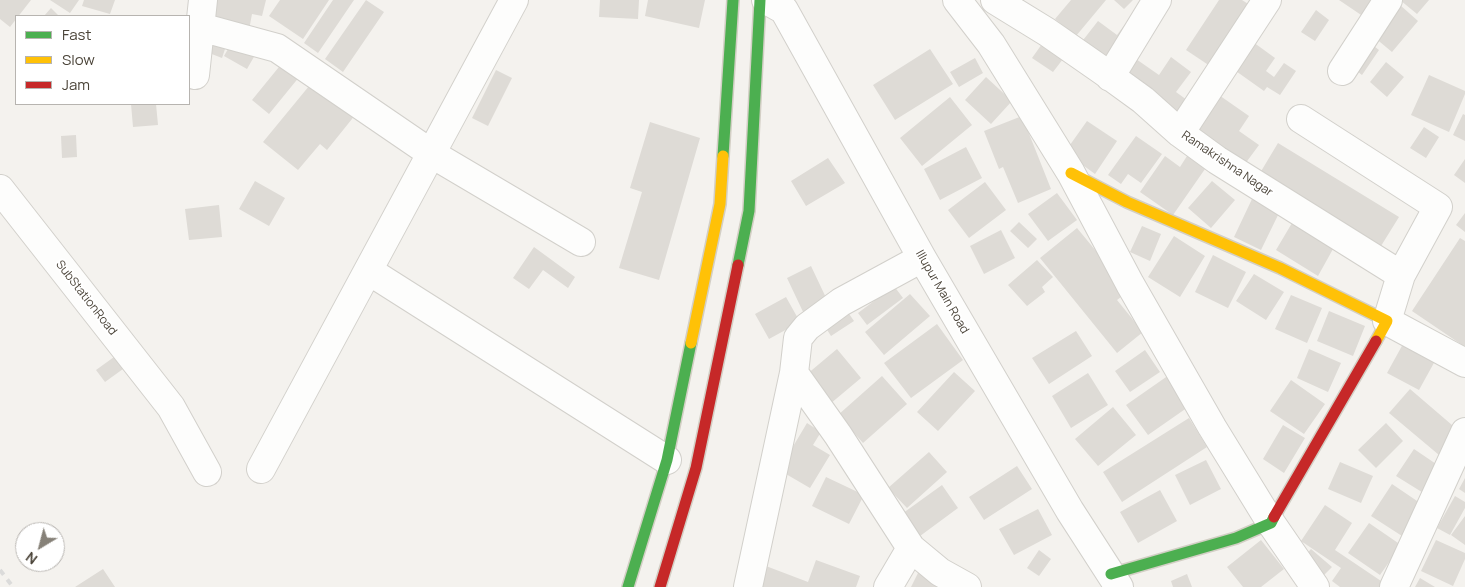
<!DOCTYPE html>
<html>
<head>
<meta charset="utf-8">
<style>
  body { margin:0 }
  #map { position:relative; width:1465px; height:587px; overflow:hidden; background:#f4f2ee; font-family:Manrope,sans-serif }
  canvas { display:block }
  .legend { position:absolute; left:15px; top:15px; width:175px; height:90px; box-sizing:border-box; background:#fff; border:1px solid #b7b4b0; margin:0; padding:6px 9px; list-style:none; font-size:15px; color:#4b4439 }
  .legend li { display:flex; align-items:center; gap:10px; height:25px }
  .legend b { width:25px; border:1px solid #b7b4b0 }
  .north { position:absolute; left:15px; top:522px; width:50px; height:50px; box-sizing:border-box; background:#fff; border:1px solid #b7b4b0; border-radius:50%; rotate:217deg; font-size:14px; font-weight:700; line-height:20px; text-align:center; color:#4b4439 }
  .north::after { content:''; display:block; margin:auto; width:18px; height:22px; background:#868178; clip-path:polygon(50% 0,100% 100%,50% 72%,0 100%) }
</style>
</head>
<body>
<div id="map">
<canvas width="1465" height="587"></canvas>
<ul class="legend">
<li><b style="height:6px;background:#4caf50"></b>Fast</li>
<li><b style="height:6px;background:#ffc107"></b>Slow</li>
<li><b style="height:6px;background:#c62828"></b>Jam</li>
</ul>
<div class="north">N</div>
</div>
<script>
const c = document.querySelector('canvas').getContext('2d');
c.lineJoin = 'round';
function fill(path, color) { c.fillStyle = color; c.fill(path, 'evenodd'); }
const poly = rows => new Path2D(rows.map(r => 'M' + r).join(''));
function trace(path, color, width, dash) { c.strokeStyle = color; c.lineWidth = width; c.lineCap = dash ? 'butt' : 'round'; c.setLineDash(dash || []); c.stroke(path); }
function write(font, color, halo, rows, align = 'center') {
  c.font = font + ' Manrope,sans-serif'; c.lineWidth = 4; c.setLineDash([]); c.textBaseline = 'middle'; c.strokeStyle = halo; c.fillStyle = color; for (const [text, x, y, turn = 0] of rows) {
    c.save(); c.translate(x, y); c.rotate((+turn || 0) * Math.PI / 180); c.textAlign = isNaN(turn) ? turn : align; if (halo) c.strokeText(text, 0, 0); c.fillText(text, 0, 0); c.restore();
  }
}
const building = poly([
  [0,0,31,0,10,27,0,19],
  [50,0,79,0,70,13],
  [84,0,115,0,110,14,82,6],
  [215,0,266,0,262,16,252,14,249,30,210,21],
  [280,0,329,0,303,39,269,16],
  [333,0,354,0,318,53,304,43],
  [366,0,384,12,343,72,325,59],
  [600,0,639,0,638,19,599,17],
  [648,0,705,0,699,28,645,16],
  [1071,0,1106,0,1076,36,1055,19],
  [1114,0,1133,0,1124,9],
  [1219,0,1242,0,1256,9,1216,70,1186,50],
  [1339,0,1384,0,1370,21],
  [1400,0,1429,0,1417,14],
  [1140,4,1109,66,1080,44,1098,21,1117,35],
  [1400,5,1418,21,1392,52,1374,37],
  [51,8,59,16,44,16],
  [1316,10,1329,20,1315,41,1301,32],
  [209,36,227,43,222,58,204,51],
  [232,42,255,55,247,69,224,56],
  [1253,42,1275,58,1266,71,1274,77,1284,63,1296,71,1280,95,1267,87,1264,91,1233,69],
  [1370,43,1379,50,1362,75,1353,68],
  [1042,44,1063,59,1053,72,1032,58],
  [930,49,953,84,895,120,873,85],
  [1171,57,1191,72,1176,92,1191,103,1179,120,1122,79,1136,59,1159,75],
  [975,58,983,73,959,87,950,72],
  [283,62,300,76,269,114,252,100],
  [1386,62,1404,77,1387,97,1370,82],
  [496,70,512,78,488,126,472,118],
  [1429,75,1465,91,1465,94,1449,132,1411,115],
  [986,77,1012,101,991,124,965,100],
  [314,80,356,114,327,150,320,144,298,170,263,142],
  [1216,93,1249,116,1239,131,1259,145,1242,168,1189,131],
  [950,97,972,125,922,166,900,138],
  [131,104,156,104,158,125,133,127],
  [1463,114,1465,115,1465,141,1453,135],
  [1022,116,1051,189,1018,203,1003,167,999,169,984,131],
  [1087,121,1117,141,1095,174,1065,152],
  [650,122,700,138,659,280,619,268,642,192,630,188],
  [1424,127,1439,137,1426,158,1410,148],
  [76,135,77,157,62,158,61,136],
  [1136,136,1162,154,1141,183,1128,174,1121,184,1108,175],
  [1278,143,1399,217,1381,246,1260,173],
  [966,147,982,178,940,200,924,169],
  [1165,156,1180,167,1187,156,1205,169,1173,215,1140,192],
  [828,158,845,183,806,206,791,181],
  [1465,159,1465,183,1454,175],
  [255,181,285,198,269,226,239,209],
  [1212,181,1235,200,1211,228,1188,208],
  [985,182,1006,210,969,238,948,210],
  [1057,193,1077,220,1048,241,1028,214],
  [1252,199,1279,213,1261,250,1234,237],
  [219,205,222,237,189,240,185,209],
  [1465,213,1465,232,1456,225],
  [1019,222,1037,239,1028,248,1010,231],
  [1292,223,1333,249,1318,276,1276,250],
  [1142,226,1161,234,1150,261,1130,252],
  [1077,228,1129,291,1117,300,1143,332,1117,353,1040,258],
  [1001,230,1015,258,984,274,970,246],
  [1174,236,1205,256,1180,297,1148,277],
  [1460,238,1465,241,1465,347,1412,311],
  [534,247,575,277,568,288,543,270,529,289,513,278],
  [1213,255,1246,272,1228,308,1195,292],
  [1037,260,1053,277,1042,287,1045,292,1027,306,1008,285],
  [811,266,829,304,805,316,787,278],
  [1254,274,1284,292,1266,320,1236,301],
  [894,286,903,298,867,325,858,313],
  [910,294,930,316,884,355,865,332],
  [1291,295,1322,308,1307,343,1275,329],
  [786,297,800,322,769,339,755,314],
  [845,308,854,321,831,336,822,322],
  [1329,311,1365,326,1353,356,1317,341],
  [937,324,963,360,911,398,884,363],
  [1076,331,1092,356,1049,384,1032,358],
  [1403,344,1435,361,1419,390,1387,373],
  [837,349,861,378,830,404,806,375],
  [1309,349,1341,363,1328,392,1297,378],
  [1145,350,1160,372,1130,392,1115,371],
  [114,357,123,369,105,382,96,370],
  [954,372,975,391,938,431,917,412],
  [1088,373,1108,405,1071,428,1052,396],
  [1169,375,1191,405,1148,435,1126,405],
  [882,376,907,404,863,443,838,415],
  [1291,380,1325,404,1304,434,1270,411],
  [1410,389,1459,431,1439,455,1389,413],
  [1113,407,1136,435,1098,466,1075,439],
  [1189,418,1207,447,1122,502,1103,472],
  [807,423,821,432,813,445,830,455,810,488,779,470],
  [1386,423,1403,441,1376,468,1358,450],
  [1283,425,1305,438,1284,473,1263,459],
  [1414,449,1442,468,1425,494,1396,476],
  [929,452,947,472,907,508,888,488],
  [1206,460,1221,489,1190,505,1175,475],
  [1340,462,1373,476,1361,503,1328,489],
  [1017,466,1032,489,984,520,969,497],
  [826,477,864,495,849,524,812,506],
  [1465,478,1465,493,1459,489],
  [1392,484,1423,505,1402,536,1371,516],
  [942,485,958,508,916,539,899,516],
  [1160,490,1177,521,1138,543,1120,512],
  [1455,496,1465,502,1465,508,1450,535,1437,528],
  [1325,505,1352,523,1335,550,1387,585,1385,587,1340,587,1332,581,1341,568,1301,541],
  [1038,509,1052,535,1014,555,999,529],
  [1465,516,1465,545,1451,535],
  [1369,523,1401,545,1380,575,1348,553],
  [1261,540,1284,569,1261,587,1243,587,1227,567],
  [1436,540,1465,553,1465,559,1453,586,1421,571],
  [1311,549,1332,567,1322,577,1302,559],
  [1039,550,1051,559,1039,576,1027,568],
  [816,560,860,576,856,587,749,587,758,563,808,582],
  [103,569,115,587,75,587],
  [920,569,954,587,911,587],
  [1187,574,1192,587,1173,587,1171,581],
  [1420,578,1435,587,1415,587]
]);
const street = poly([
  [766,0,784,10,922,258,1070,511,1119,587],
  [957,0,991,44,1071,173,1130,284,1212,427,1271,523,1315,587],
  [995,0,1047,32,1103,71,1143,100,1180,133,1217,160,1401,275,1387,321,1465,363],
  [200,27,277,48,432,154,581,242],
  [1342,71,1388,0],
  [195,75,203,0],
  [1110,77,1157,0],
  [1301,119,1438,207,1401,275],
  [1180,133,1267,0],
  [0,189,171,407,207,472],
  [922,258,841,302,807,327,798,338,794,373,838,435,911,548,940,572,967,587],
  [369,271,667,460],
  [261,469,514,0],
  [748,587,794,373],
  [888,587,911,548],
  [1394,587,1465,432]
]);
const fast = poly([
  [723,156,733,0],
  [738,265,749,211,760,0],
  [1111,574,1236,538,1271,523,1274,517],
  [628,587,667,460,691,343]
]);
const slow = poly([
  [1071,173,1127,202,1280,268,1387,321,1376,341],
  [691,343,720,204,723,156]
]);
const jam = poly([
  [1274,517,1376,341],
  [660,587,696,468,738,265]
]);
const rail = poly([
  [0,570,13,587]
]);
const streetNames = [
  ["Ramakrishna Nagar",1227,164,34],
  ["Illupur Main Road",942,292,60],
  ["SubStationRoad",86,298,52]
];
fill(building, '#dedbd6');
trace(street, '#d2d0cb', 30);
trace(fast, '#d3cfc5', 14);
trace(slow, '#d3cfc5', 14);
trace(jam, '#d3cfc5', 14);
trace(street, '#fdfdfc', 28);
trace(fast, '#4caf50', 11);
trace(slow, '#ffc107', 11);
trace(jam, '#c62828', 11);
trace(rail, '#dbdbda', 4, [6, 6]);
write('12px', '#4b4439', '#fff', streetNames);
</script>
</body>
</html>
